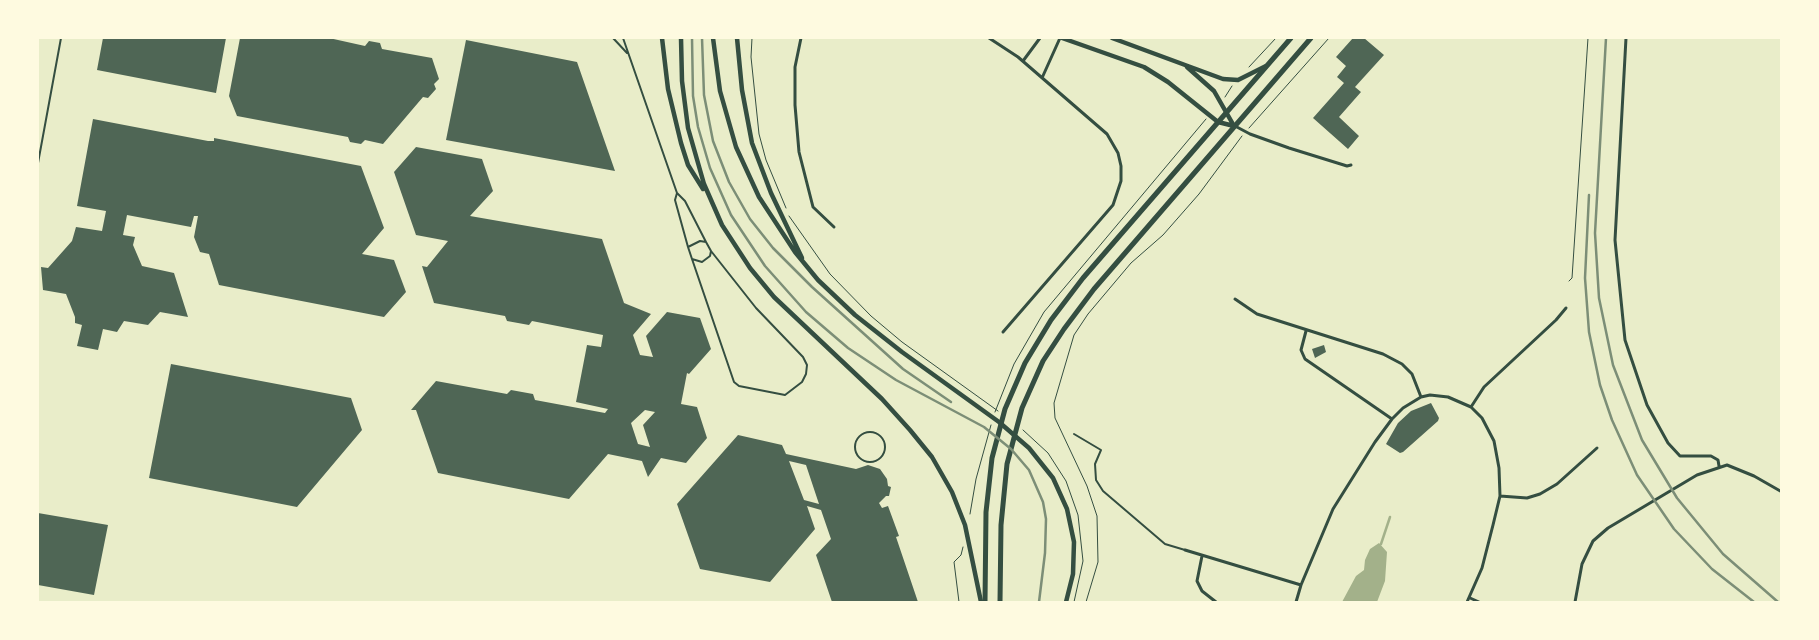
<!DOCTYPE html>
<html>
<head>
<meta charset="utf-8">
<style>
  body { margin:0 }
  #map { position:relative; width:1819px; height:640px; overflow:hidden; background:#e9edc9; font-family:"Work Sans",sans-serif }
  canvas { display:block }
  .frame { position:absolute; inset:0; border:39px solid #fefae0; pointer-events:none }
</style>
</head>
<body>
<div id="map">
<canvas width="1819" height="640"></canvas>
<div class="frame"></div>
</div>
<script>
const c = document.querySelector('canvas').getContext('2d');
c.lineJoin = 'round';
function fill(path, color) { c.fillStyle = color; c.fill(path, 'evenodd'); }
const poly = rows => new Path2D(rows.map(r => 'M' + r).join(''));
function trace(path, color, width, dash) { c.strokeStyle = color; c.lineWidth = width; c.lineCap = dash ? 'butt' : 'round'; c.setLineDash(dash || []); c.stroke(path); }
const water = poly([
  [1379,543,1387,552,1385,581,1377,602,1342,602,1356,576,1364,570,1365,560,1370,549]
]);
const stream = poly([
  [1381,544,1390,517]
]);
const building = poly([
  [103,38,226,38,216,93,97,70],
  [240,38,329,38,365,46,369,41,380,43,382,49,432,58,439,79,434,84,436,89,428,98,423,97,383,144,365,140,361,144,350,142,348,137,237,116,229,96],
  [1353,38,1364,38,1384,55,1355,87,1361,92,1339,117,1359,136,1348,149,1313,118,1344,83,1337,77,1346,66,1336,57],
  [466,40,577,62,615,171,446,140],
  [93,119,208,141,214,141,214,138,361,166,384,228,362,254,394,260,406,292,384,317,219,285,209,254,200,252,194,237,198,216,194,216,191,227,127,215,123,235,135,237,133,245,142,266,174,273,188,317,160,312,148,325,124,321,117,332,103,329,98,350,77,346,82,325,75,323,75,317,66,294,43,290,41,267,48,268,72,241,76,227,102,231,106,211,77,206],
  [416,147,482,159,493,191,470,216,602,239,624,303,651,314,633,335,640,355,653,357,646,336,667,312,700,318,711,349,689,374,687,373,681,404,697,407,707,438,686,463,661,458,648,477,642,461,608,454,569,499,438,473,416,410,411,410,436,381,507,394,511,390,533,394,535,400,605,413,608,409,576,402,587,345,601,347,603,335,532,321,529,325,507,321,505,316,434,303,422,266,427,267,448,241,416,235,394,172],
  [645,410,655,412,643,425,650,447,638,444,631,423],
  [1324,345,1326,352,1315,358,1312,349],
  [171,364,351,398,362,430,297,507,149,478],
  [1431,403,1439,418,1438,421,1403,452,1400,453,1386,444,1398,423,1411,411],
  [738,435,782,445,786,454,856,469,868,465,880,469,887,479,888,486,891,487,889,496,886,496,879,503,882,508,888,506,899,536,896,537,918,602,832,602,816,555,831,539,821,510,807,506,815,529,770,582,700,569,677,504],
  [789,461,806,465,819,504,804,500],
  [38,513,108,525,94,595,38,585]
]);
const path = poly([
  [752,38,751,57,759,134,766,160,786,208],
  [1249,67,1276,38],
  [1225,97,1232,86],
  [1249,128,1329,38],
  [789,216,830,274,871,316,902,342,998,411],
  [1569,281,1572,278,1588,38],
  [995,412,1014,364,1044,312,1206,119],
  [1023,430,1048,453,1066,481,1078,515,1083,561,1074,602],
  [970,514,976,479,991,425],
  [959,602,954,562,961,555,963,547],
  [1086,602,1098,562,1097,516,1087,486,1055,418,1054,403,1074,335,1088,314,1131,263,1163,235,1199,194,1242,136]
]);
const service = poly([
  [613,38,627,53],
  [623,38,677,193,675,200,688,247],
  [38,163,61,38],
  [677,193,685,201,706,242],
  [700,241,706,242,711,251,710,256,702,262,692,259,688,247,700,241],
  [692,259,734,382,739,386,785,395,802,382,806,374,807,365,803,357,756,308,711,251],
  '855 447a15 15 0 1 1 30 0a15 15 0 1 1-30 0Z',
  [1074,434,1101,450,1095,464,1096,480,1103,491,1165,544,1185,550]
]);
const minor = poly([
  [801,38,795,67,795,105,799,152,813,207,834,227],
  [989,38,1018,57,1107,134,1118,153,1121,166,1121,181,1113,205,1003,332],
  [1626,38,1615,240,1625,340,1647,405,1668,443,1680,456,1711,456,1718,460,1719,466],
  [1023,61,1040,38],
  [1042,78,1060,38],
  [1235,126,1250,134,1289,148,1347,166,1351,165],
  [1235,299,1257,314,1383,354,1402,364,1412,374,1421,397],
  [1306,331,1301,350,1305,359,1392,419],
  [1471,407,1484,387,1556,320,1566,308],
  [1500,496,1527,498,1540,494,1557,484,1597,448],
  [1185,550,1301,585],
  [1202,556,1197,581,1202,591,1216,602],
  [1470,598,1479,602],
  [1296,602,1301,585,1333,509,1375,442,1392,419,1403,408,1421,397,1430,395,1448,397,1471,407,1482,418,1494,441,1499,468,1500,496,1493,525,1482,568,1467,602],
  [1575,602,1582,564,1593,541,1608,528,1697,475,1727,465,1754,476,1782,492]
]);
const secondary = poly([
  [662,38,668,89,681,143,688,165,703,189],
  [681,38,682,81,688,128,704,184,722,225,750,268,774,297,882,399,910,430,932,457,952,492,965,525,981,602],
  [713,38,720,91,736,147,759,197,795,252,818,280,855,315,902,352,999,422,1029,448,1053,478,1067,509,1074,542,1073,574,1066,602],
  [737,38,742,90,752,143,771,193,802,258],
  [1062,38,1144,67,1168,82,1218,122,1234,126],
  [1112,38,1223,79,1238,80,1266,66],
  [1187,67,1214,91,1234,126]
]);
const primary = poly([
  [985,602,986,512,992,458,1005,409,1025,363,1051,320,1083,278,1291,38],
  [1000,602,1001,525,1007,464,1022,408,1043,361,1064,329,1094,289,1311,38]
]);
const rail = poly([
  [692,38,693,96,698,127,710,168,731,215,765,266,806,312,848,348,896,380,984,427,1011,449,1029,470,1043,502,1046,519,1045,553,1039,602],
  [702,38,704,95,713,141,729,182,750,219,773,248,812,287,903,369,951,402],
  [1606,38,1595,233,1599,298,1613,365,1642,440,1677,498,1723,554,1778,602],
  [1589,195,1585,278,1589,332,1600,385,1612,420,1637,475,1674,529,1712,569,1754,602]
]);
fill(water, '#a3b18a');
trace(stream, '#a3b18a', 2.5);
fill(building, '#4f6655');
trace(path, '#344e41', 1);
trace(service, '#344e41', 2);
trace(minor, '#344e41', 3);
trace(secondary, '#344e41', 4.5);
trace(primary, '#344e41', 5);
trace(rail, '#7c8e77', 2.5);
</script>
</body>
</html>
